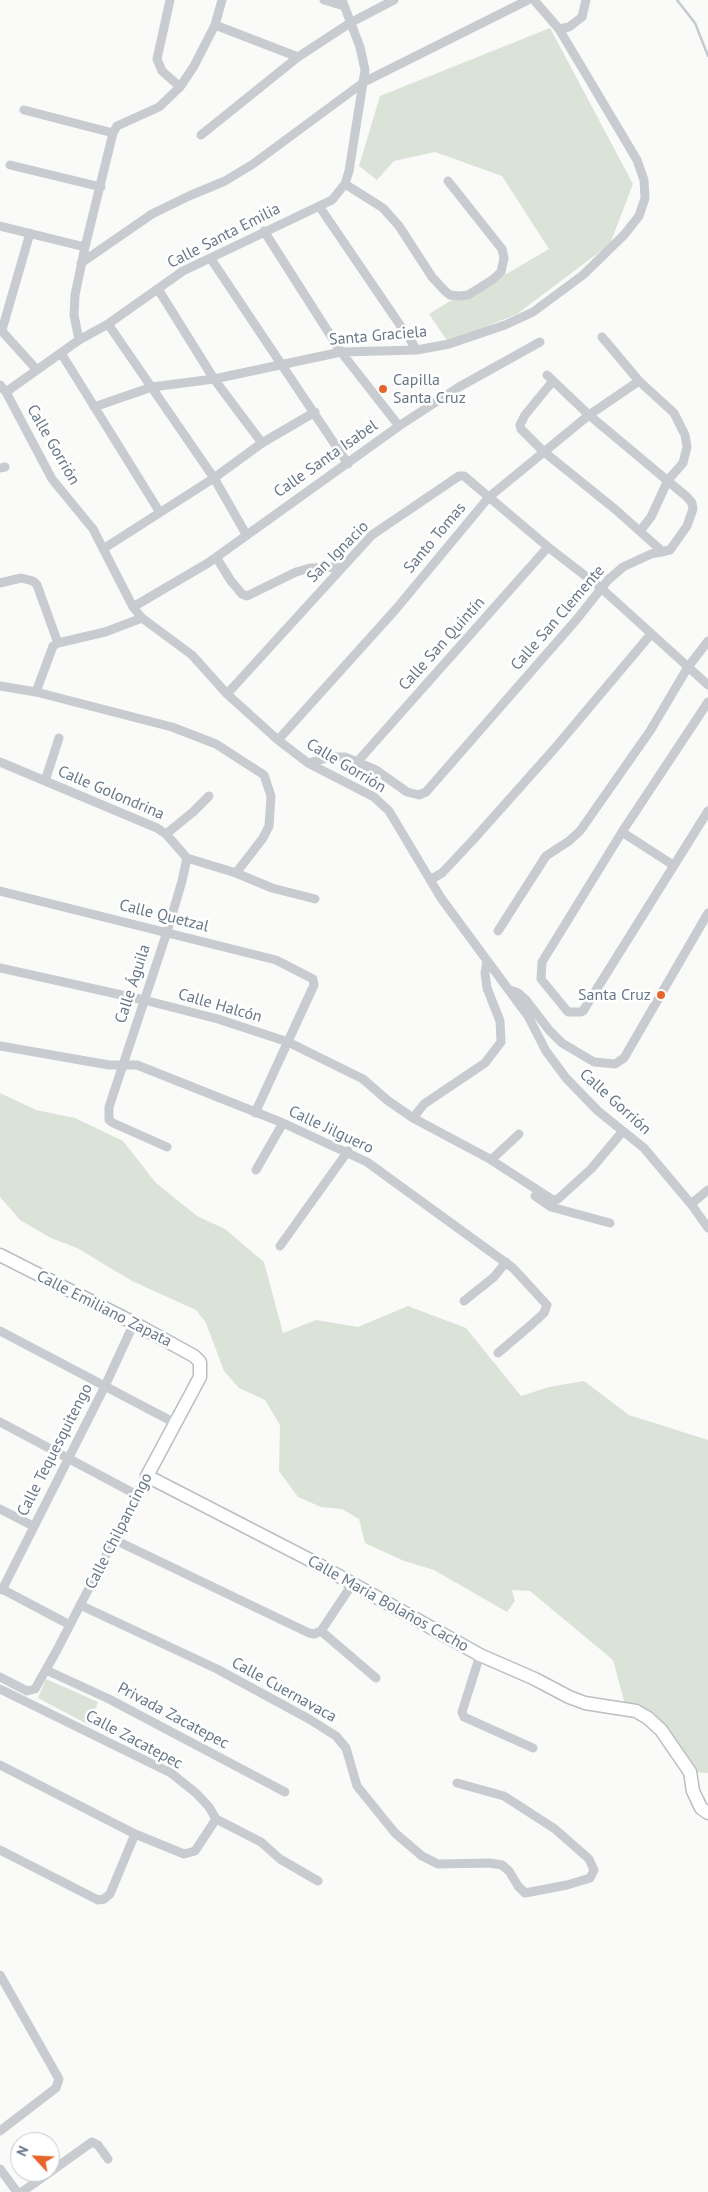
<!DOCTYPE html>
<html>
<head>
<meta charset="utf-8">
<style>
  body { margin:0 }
  #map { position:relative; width:708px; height:2192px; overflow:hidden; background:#fafaf8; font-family:"PT Sans",sans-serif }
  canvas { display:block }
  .north { position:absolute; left:10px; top:2132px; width:50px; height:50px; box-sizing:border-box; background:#fff; border:1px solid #c3c9d0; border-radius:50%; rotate:295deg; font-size:14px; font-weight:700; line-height:20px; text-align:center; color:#687889 }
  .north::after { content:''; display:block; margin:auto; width:18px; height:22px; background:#e7642a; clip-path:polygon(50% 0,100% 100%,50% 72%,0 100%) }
</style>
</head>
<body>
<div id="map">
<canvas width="708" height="2192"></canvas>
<div class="north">N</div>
</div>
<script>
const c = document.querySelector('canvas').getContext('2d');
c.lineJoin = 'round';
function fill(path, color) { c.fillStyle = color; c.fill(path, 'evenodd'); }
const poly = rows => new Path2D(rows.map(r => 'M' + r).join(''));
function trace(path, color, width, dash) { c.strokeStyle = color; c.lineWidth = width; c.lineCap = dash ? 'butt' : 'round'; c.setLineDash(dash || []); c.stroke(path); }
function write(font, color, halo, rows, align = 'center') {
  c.font = font + ' "PT Sans",sans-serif'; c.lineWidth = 5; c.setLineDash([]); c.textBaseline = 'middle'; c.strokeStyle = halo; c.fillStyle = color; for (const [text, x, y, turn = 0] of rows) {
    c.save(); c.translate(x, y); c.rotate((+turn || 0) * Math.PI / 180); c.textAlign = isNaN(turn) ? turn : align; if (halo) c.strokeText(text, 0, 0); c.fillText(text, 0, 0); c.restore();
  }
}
const green = poly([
  [550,28,633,184,610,244,517,314,448,342,429,314,455,298,467,297,549,249,502,176,435,152,394,161,377,180,359,166,380,96],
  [0,1093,36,1110,75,1118,123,1141,156,1183,197,1216,225,1229,264,1262,283,1333,316,1320,358,1327,408,1306,466,1328,521,1396,549,1387,584,1381,629,1415,708,1440,708,1773,690,1772,661,1730,626,1708,613,1660,530,1591,512,1590,515,1601,507,1612,434,1570,404,1561,365,1543,359,1519,342,1509,321,1507,298,1497,279,1471,280,1425,265,1400,239,1388,224,1371,206,1323,196,1310,132,1281,77,1248,51,1238,20,1220,0,1197],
  [46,1679,98,1702,89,1725,38,1698]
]);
const stream = poly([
  [677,0,695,23,708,56]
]);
const street = poly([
  [170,0,157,59,162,71,180,87],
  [324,0,344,6],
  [215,25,298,57],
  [559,29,569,27,582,17,586,0],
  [24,110,113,133],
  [201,135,298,57,350,23,394,0],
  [10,165,101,187],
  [345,184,383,208,399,226,432,277,445,291,450,295,459,296,468,295,492,280,501,272,504,258,502,249,448,181],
  [319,206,417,350],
  [0,226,85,247],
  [264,231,341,352,399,426],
  [211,259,348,464],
  [81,263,152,214,189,196,225,181,253,164,364,82,528,0],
  [158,289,214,379,262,443],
  [108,324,214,478,246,534],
  [0,329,37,370],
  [2,330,30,233],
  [602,337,639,381,674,413,685,435,687,447,683,463,668,480,651,517,640,531],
  [79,340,74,315,75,295,85,247,113,133,117,126,159,107,180,87,194,66,215,25,222,0],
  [61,353,159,511],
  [552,382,525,415,520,425,521,429,543,451,616,510,663,552],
  [0,385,6,392,52,479,93,529,133,607,142,618,192,655,227,694,278,740,308,763,374,797,389,811,441,898,528,1016,546,1051,566,1078,598,1111,644,1148,691,1204,708,1228],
  [6,392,79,340,108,324,183,271,332,200,345,184,349,171,365,70,360,47,342,0],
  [94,407,152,387,214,379,341,352,417,350,449,344,505,325,533,312,583,275,624,235,639,216,645,198,644,180,637,160,559,29,534,0],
  [0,468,5,467],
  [103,549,214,478,262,443,315,412],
  [216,557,231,581,242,594,247,596,296,572,310,568,341,567],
  [0,583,21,578,33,581,37,585,58,643],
  [133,607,208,563,399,426,459,387,540,342],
  [0,686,36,692,172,727,216,744,264,775,271,796,269,826,263,838,236,873],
  [36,692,53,646,58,643,105,632,142,618],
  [227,694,372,535,459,476,464,476,548,547,601,588,708,685],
  [708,702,622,832,542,962,541,979,568,1012,581,1012,583,1011,708,811],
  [278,740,396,609,489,497,589,415,639,381],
  [358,761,548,547],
  [0,762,157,828,166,834,187,858,236,873,272,888,315,899],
  [308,763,331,757,345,757,376,770,407,792,419,795,426,792,577,619,608,580,623,567,651,554,670,550,687,526,693,509,692,503,687,497,589,415,547,375],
  [45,781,59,738],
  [622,832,673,865],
  [166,834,193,812,209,796],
  [430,880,442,873,473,840,555,748,651,634],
  [0,891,276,960,313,979,314,985,255,1113],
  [498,931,546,856,569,841,580,831,650,731,688,667,708,641],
  [0,968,144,1000,218,1019,288,1042,363,1079,387,1100,413,1118,488,1158,553,1200,558,1199,591,1169,623,1131],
  [510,990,518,993,526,1000,549,1030,562,1043,594,1062,615,1064,624,1058,708,913],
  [0,1046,109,1065,137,1065,283,1123,367,1162,513,1268,547,1305,544,1313,532,1324,498,1353],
  [413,1118,424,1104,485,1063,501,1042,500,1021,487,988,485,973,487,961],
  [167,1147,113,1123,109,1120,109,1107,167,932,182,881,187,858],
  [491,1160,519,1134],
  [256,1170,283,1123],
  [535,1196,551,1207,610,1223],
  [691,1204,708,1190],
  [280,1246,348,1151],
  [464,1301,494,1277,506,1262],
  [0,1331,175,1423],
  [0,1422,137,1495],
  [0,1509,33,1526],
  [115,1540,309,1633,314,1634,321,1631],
  [0,1588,70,1625],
  [2,1590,105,1386,134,1323],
  [80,1605,217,1669,309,1719,336,1736,346,1748,357,1786,395,1833,422,1856,438,1864,489,1863,502,1865,509,1871,518,1886,525,1893,567,1885,590,1878,594,1870,589,1859,555,1829,504,1796,457,1783],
  [321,1631,376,1678],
  [321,1631,353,1583],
  [480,1655,462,1712,464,1717,533,1748],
  [46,1670,109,1699,285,1792],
  [0,1677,27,1691,35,1689,57,1650,147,1476],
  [0,1689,171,1773,196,1793,209,1807,216,1819,261,1842,280,1859,318,1881],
  [0,1765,135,1834,184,1854,195,1851,216,1819],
  [0,1850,98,1900,104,1899,110,1894,135,1834],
  [0,1975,59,2079,56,2088,0,2131],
  [0,2169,17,2192],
  [50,2172,92,2142,98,2145,108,2159],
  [22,2192,50,2172]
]);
const secondary = poly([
  [0,1255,134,1323,194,1356,200,1362,200,1377,147,1476,312,1561,480,1655,535,1679,569,1697,585,1703,636,1711,648,1718,661,1730,690,1772,693,1791,701,1808,708,1813]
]);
const markers = [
  [383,389,5,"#e7642a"],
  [661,995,5,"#e7642a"]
];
const streetNames = [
  ["Calle Santa Emilia",224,236,-27],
  ["Santa Graciela",378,336,-5],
  ["Calle Gorrión",53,445,60],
  ["Calle Santa Isabel",326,459,-35],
  ["Santo Tomas",435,538,-50],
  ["San Ignacio",338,552,-45],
  ["Calle San Clemente",558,618,-49],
  ["Calle San Quintín",442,644,-48],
  ["Calle Gorrión",346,766,31],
  ["Calle Golondrina",111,793,23],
  ["Calle Quetzal",164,916,14],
  ["Calle Águila",133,984,-72],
  ["Calle Halcón",220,1006,16],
  ["Calle Gorrión",615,1102,42],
  ["Calle Jilguero",331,1130,25],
  ["Calle Emiliano Zapata",104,1309,27],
  ["Calle Tequesquitengo",55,1450,-63],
  ["Calle Chilpancingo",119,1531,-63],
  ["Calle María Bolaños Cacho",388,1604,29],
  ["Calle Cuernavaca",284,1690,29],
  ["Privada Zacatepec",173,1716,28],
  ["Calle Zacatepec",134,1740,28]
];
const poiNames = [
  ["Capilla",393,380],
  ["Santa Cruz",393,398],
  ["Santa Cruz",651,995,"right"]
];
fill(green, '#dbe2d8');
trace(stream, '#c2cbd0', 2.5);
trace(secondary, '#babfc4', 15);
trace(street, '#c8cbcf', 9);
trace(secondary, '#fff', 12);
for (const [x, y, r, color] of markers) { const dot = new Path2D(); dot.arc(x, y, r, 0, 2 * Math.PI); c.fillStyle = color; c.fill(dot); trace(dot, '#fff', 2); }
write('16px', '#687889', '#fff', streetNames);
write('16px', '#687889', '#fff', poiNames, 'left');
</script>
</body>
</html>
